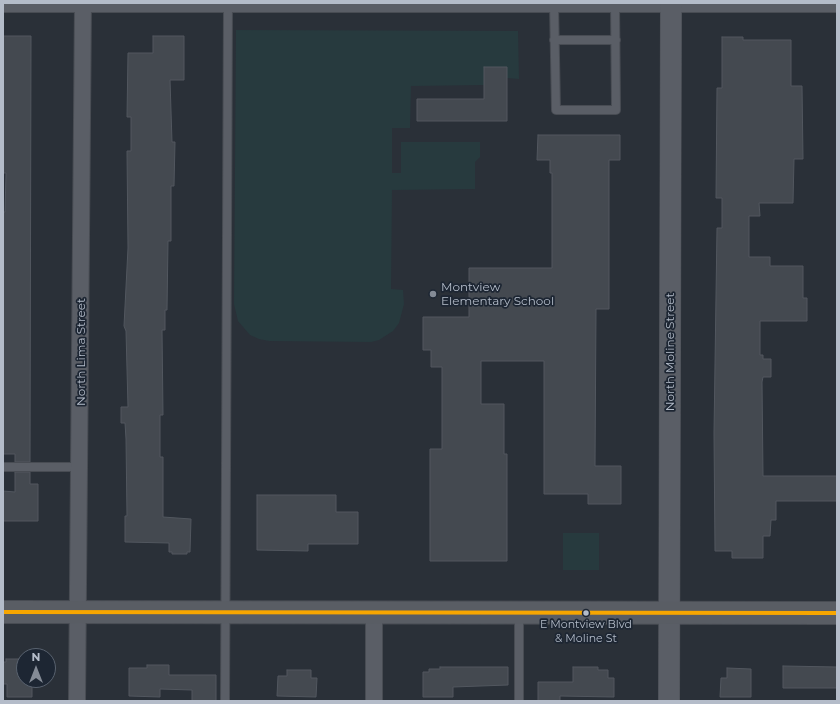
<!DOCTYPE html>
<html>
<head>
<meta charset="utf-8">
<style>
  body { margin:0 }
  #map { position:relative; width:840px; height:704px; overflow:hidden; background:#2a3038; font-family:Montserrat,sans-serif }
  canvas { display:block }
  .frame { position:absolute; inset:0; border:4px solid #b4bcc9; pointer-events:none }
  .north { position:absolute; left:16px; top:648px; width:40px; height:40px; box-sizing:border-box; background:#1d2633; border:1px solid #59626f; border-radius:50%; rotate:0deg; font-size:11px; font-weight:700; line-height:16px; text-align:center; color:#b4bcc9 }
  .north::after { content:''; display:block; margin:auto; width:14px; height:18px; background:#848b96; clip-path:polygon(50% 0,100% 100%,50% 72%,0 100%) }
</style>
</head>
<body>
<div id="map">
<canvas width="840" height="704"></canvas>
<div class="frame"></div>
<div class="north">N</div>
</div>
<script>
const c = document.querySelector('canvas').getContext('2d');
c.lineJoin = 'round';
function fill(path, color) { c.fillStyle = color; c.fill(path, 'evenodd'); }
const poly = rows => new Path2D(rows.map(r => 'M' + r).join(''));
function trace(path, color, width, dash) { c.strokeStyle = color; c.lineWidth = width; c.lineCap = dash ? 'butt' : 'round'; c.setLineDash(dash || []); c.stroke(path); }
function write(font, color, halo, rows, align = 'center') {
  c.font = font + ' Montserrat,sans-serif'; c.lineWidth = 3.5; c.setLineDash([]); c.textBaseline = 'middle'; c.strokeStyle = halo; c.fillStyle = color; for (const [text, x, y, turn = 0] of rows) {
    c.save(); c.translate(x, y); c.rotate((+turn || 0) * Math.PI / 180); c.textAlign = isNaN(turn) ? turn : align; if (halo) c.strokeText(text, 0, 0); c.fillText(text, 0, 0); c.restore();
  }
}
const green = poly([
  [236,30,518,31,519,79,507,78,507,67,484,67,484,85,411,86,410,128,392,128,392,173,401,173,401,142,480,142,480,157,475,162,475,189,392,190,391,289,403,290,404,304,399,323,393,331,379,340,371,342,269,341,259,339,250,335,238,321,234,304],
  [563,533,599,533,599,570,563,570]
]);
const building = poly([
  [3,36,31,36,30,462,15,462,15,454,3,454,3,212,5,212,6,173,3,173,3,36],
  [153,36,184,36,184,80,170,80,172,142,175,142,174,186,171,186,171,241,168,241,167,310,165,310,165,330,162,330,163,415,160,415,160,457,163,457,163,517,191,519,190,552,187,552,187,554,172,554,172,552,169,552,169,543,125,542,125,516,127,516,126,439,125,423,121,423,121,407,128,407,126,331,124,326,128,248,127,151,131,151,131,117,127,117,128,53,153,53,153,36],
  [722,37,743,37,743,40,791,40,791,86,802,86,803,159,794,159,793,203,759,203,760,216,749,216,749,257,770,257,770,266,803,266,803,298,807,298,807,321,760,321,760,355,763,355,763,359,771,359,771,377,763,377,762,382,763,476,837,476,837,501,776,501,776,520,771,520,770,536,763,536,763,558,732,558,732,551,715,551,714,433,717,228,722,228,722,198,716,198,717,88,722,88,722,37],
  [484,67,507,67,507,121,417,121,417,99,484,99,484,67],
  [538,135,620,135,620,160,609,160,609,309,596,309,595,466,621,466,621,504,588,504,588,494,544,494,544,361,481,361,481,404,504,404,504,454,507,454,507,561,430,561,430,449,442,449,442,367,431,367,431,350,423,350,423,317,469,317,469,268,552,268,552,173,550,173,550,160,537,160,538,135],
  [15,472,30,472,30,484,38,484,38,521,3,521,3,491,15,492,15,472],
  [257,495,336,495,336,512,358,512,358,544,308,544,308,551,257,550,257,495],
  [6,659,24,659,24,680,32,680,32,697,7,697,7,684,3,684,3,662,6,662,6,659],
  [147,665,169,665,169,675,216,675,216,701,192,701,192,690,160,689,160,697,129,696,129,668,147,668,147,665],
  [783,666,837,667,837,688,783,688,783,666],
  [440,667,508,667,508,685,453,687,453,697,423,697,423,672,429,672,429,669,440,669,440,667],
  [573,667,598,667,598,670,608,670,608,678,614,678,614,697,560,696,560,701,538,701,538,682,573,682,573,667],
  [727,668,751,669,751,697,720,697,721,678,727,678,727,668],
  [287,670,311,670,311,678,317,678,316,697,277,696,278,676,287,676,287,670]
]);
const service = poly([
  [554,4,556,110,616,110,615,4],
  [554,40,616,40],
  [3,467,80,467],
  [225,701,228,3],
  [519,701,519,614]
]);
const minor = poly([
  [3,4,837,4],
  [374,612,374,701],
  [77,701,83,3]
]);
const tertiary = poly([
  [669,701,671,3]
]);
const secondary = poly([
  [3,612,837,613]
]);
const bus1 = poly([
  [3,612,837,613]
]);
const markers = [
  [433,294,4,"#848b96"],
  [586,613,3.5,"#b4bcc9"]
];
const busNames = [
  ["E Montview Blvd",586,625],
  ["& Moline St",586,639]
];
const poiNames = [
  ["Montview",441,287],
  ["Elementary School",441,301]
];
const streetNames = [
  ["North Lima Street",81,352,-90],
  ["North Moline Street",670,352,-90]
];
fill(green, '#273a3e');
fill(building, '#444950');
trace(building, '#52575f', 1);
trace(service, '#484c53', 10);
trace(minor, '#484c53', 18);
trace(tertiary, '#484c53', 22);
trace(secondary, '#484c53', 24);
trace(service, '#5a5e66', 8);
trace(minor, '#5a5e66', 16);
trace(tertiary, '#5a5e66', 21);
trace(secondary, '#595d64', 22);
trace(bus1, '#f7a600', 4);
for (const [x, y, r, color] of markers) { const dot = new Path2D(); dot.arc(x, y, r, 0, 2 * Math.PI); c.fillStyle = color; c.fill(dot); trace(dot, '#1d2633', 1.5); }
write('11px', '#b4bcc9', '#1d2633', busNames);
write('12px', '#b4bcc9', '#1d2633', poiNames, 'left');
write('12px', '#b4bcc9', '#1d2633', streetNames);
</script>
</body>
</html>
